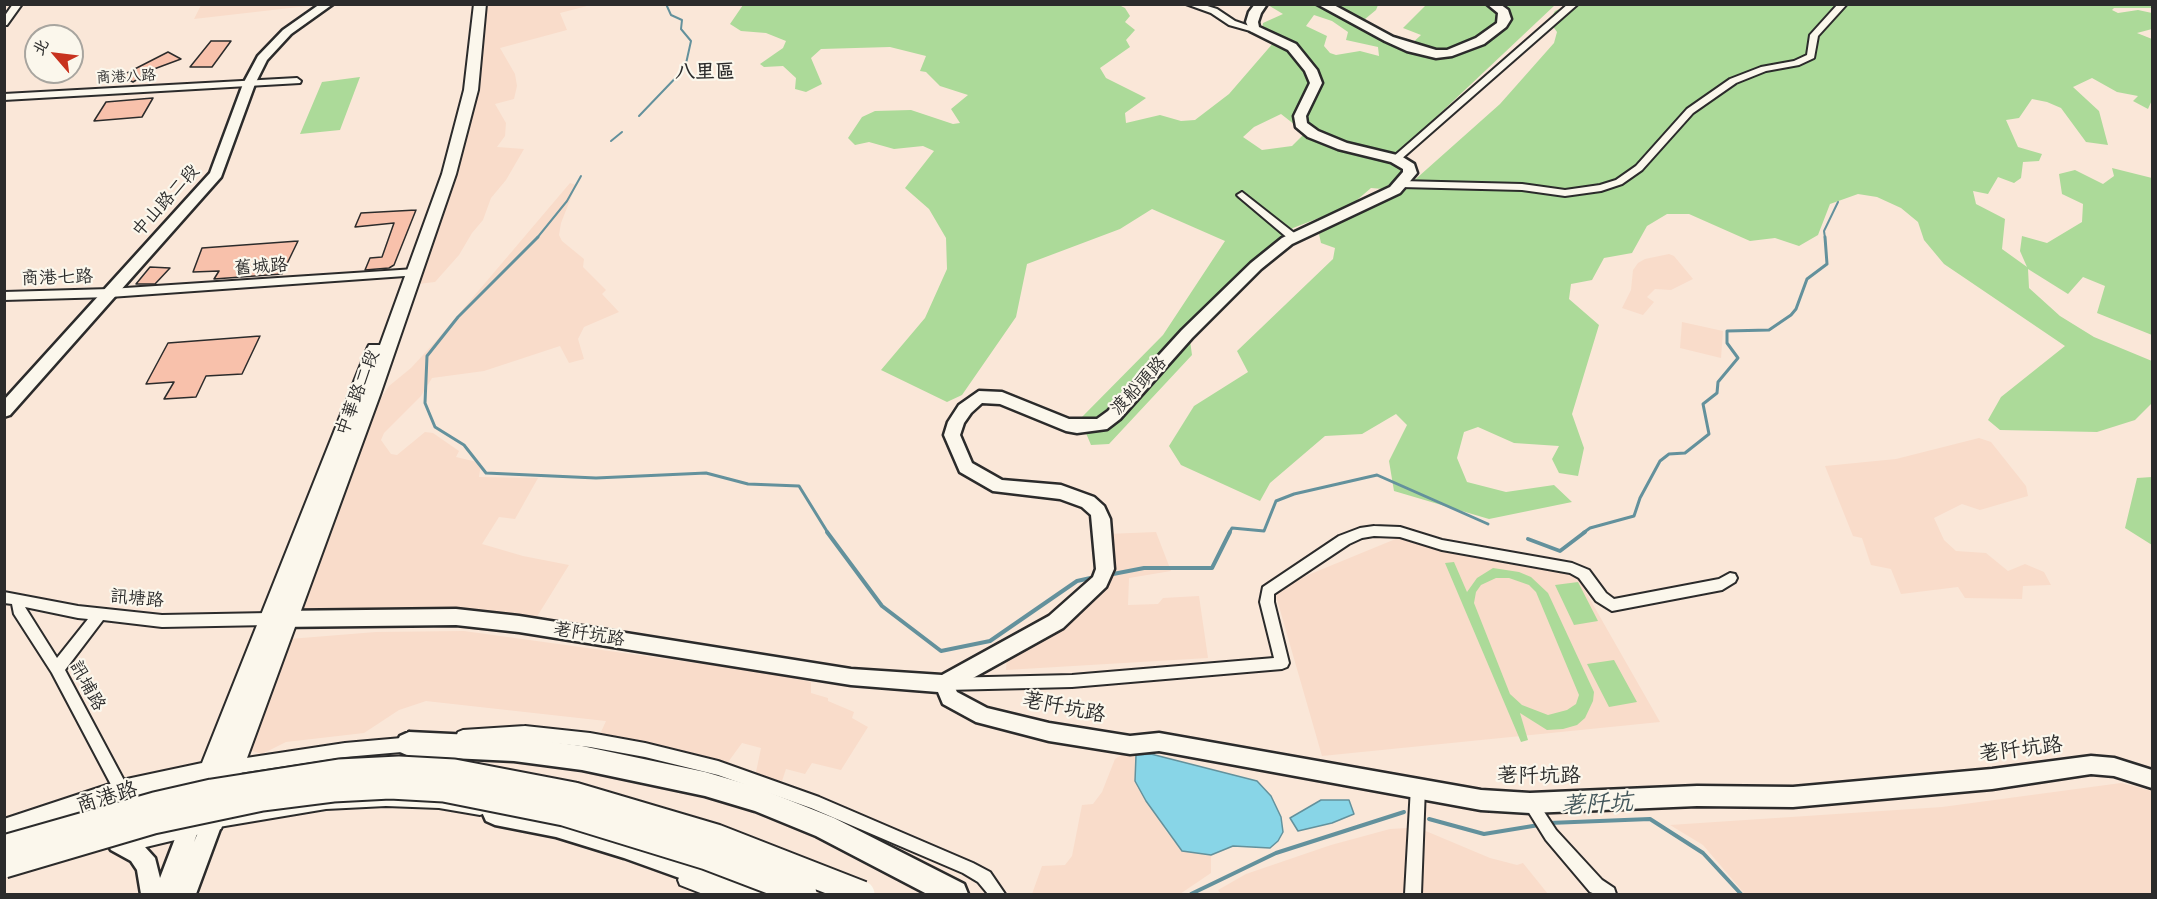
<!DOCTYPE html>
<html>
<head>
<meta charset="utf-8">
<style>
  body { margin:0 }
  #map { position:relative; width:2157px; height:899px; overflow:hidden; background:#fae7d8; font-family:"Patrick Hand","LXGW WenKai TC",sans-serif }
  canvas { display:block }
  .frame { position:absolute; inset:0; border:6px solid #2b2b2b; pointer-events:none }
  .north { position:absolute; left:24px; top:24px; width:60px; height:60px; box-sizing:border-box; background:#fbf7ec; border:2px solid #a8a59f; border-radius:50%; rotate:298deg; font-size:16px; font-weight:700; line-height:24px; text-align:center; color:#2b2b2b }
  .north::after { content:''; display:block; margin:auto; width:21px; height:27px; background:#c8321e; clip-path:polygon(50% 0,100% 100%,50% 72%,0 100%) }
</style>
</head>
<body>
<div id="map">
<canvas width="2157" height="899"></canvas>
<div class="frame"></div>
<div class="north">北</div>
</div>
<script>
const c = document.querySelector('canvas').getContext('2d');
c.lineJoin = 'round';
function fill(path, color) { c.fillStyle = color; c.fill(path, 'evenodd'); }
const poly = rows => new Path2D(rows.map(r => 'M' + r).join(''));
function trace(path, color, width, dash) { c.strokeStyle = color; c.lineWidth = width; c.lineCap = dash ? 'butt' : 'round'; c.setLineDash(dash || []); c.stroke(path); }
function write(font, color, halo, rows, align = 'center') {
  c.font = font + ' "Patrick Hand","LXGW WenKai TC",sans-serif'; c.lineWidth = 4.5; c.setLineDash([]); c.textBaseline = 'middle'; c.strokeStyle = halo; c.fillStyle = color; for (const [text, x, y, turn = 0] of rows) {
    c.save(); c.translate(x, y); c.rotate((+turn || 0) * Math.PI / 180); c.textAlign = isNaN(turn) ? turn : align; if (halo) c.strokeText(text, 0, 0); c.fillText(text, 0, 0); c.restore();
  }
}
const built = poly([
  [201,5,201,4,316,5,194,19],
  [486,5,587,6,560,13,567,30,500,48,515,74,517,86,514,99,495,104,506,123,505,136,497,147,524,149,506,180,491,198,483,220,472,233,459,255,435,282,418,284,454,183,464,142,473,104],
  [570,183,576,185,561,223,559,235,562,241,584,259,583,267,606,290,602,294,619,312,584,327,578,339,584,359,569,363,560,346,484,371,432,378,421,396,384,433,381,440,391,454,397,455,425,432,433,433,459,451,456,457,481,463,479,477,538,478,515,519,499,517,482,544,523,556,569,565,533,623,297,619,379,401,389,386,411,368,435,342],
  [1669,254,1674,256,1693,279,1671,290,1655,289,1647,297,1654,302,1643,315,1622,308,1631,290,1633,270,1638,263,1645,259],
  [1682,322,1723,331,1721,358,1680,348],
  [1979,438,1991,442,2026,486,2028,496,1980,510,1962,504,1934,518,1944,540,1956,551,1986,553,2008,571,2025,564,2044,572,2051,585,2023,586,2022,599,1965,598,1958,587,1901,594,1891,569,1871,565,1862,538,1853,536,1825,466,1896,459],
  [1156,532,1171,571,1129,578,1128,605,1158,604,1163,598,1199,596,1208,658,1006,670,1007,655,1100,594,1105,586,1107,534],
  [1398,538,1575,573,1660,722,1322,756,1274,589],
  [464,631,776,674,811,682,811,693,828,698,828,701,854,712,852,718,868,727,841,770,812,763,805,774,786,769,782,781,755,777,761,748,742,743,726,765,596,743,606,721,426,701,399,710,364,733,286,742,262,754,249,750,289,639,376,632],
  [1126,752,1136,755,1135,781,1166,831,1182,851,1211,855,1211,873,1180,894,1032,894,1042,866,1065,865,1072,856,1082,805,1093,804,1102,792,1115,759],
  [2121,783,2152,791,2152,894,1749,894,1744,893,1703,845,1670,825,1942,807],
  [1408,828,1421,829,1490,858,1517,865,1523,863,1548,894,1221,894,1218,890,1246,874,1331,845,1390,829]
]);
const green = poly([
  [743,5,1119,5,1125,8,1130,16,1125,22,1135,30,1126,40,1130,47,1100,68,1106,78,1146,98,1125,113,1126,123,1160,115,1181,121,1195,120,1229,94,1274,42,1262,31,1263,23,1283,14,1268,5,1378,5,1376,10,1359,24,1384,42,1409,46,1421,35,1403,28,1426,5,1555,5,1398,153,1347,143,1299,128,1281,114,1254,127,1243,137,1262,150,1292,146,1307,131,1386,157,1402,167,1402,175,1383,189,1371,188,1350,206,1293,228,1188,326,1192,355,1109,444,1091,445,1080,419,1163,335,1225,241,1152,209,1120,229,1027,264,1016,317,962,395,947,402,881,370,925,318,947,269,946,238,929,209,905,188,934,151,923,146,894,149,869,142,855,145,848,138,862,117,875,111,911,110,953,124,960,123,951,109,968,95,940,86,926,72,920,71,926,56,890,47,821,49,811,58,822,84,806,92,795,89,796,78,783,66,764,67,760,64,783,48,786,41,766,33,741,31,730,24],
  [1314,15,1332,21,1348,32,1346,40,1378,47,1379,56,1360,51,1336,55,1330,53,1324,46,1327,36,1306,26],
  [1568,5,2152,5,2152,8,2114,8,2112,10,2118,13,2138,10,2152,13,2152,29,2137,33,2152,39,2152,100,2148,109,2133,101,2138,96,2117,92,2092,78,2073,87,2099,111,2108,145,2086,142,2061,108,2047,102,2032,99,2019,118,2006,120,2018,147,2042,154,2039,161,2023,162,2021,178,2014,183,1998,177,1988,194,1973,191,1976,204,2005,219,2002,249,2027,267,2020,251,2022,236,2047,243,2082,222,2083,204,2062,194,2059,174,2075,170,2103,184,2114,176,2112,168,2152,178,2152,335,2097,313,2105,286,2083,277,2068,294,2028,269,2029,288,2060,316,2094,337,2152,361,2152,403,2135,420,2097,432,2000,430,1988,420,2001,397,2065,346,1944,264,1924,240,1918,222,1901,208,1877,197,1858,194,1830,204,1818,235,1799,246,1775,238,1750,241,1689,214,1667,214,1647,226,1632,253,1604,258,1592,280,1571,284,1569,299,1599,325,1572,414,1584,448,1578,476,1559,473,1552,459,1559,446,1514,443,1478,427,1464,432,1457,458,1467,482,1506,492,1554,485,1572,502,1489,519,1394,491,1389,461,1407,425,1396,414,1362,434,1325,436,1270,483,1260,501,1181,465,1169,446,1194,406,1248,372,1237,351,1333,259,1335,248,1321,243,1319,234,1409,185,1500,104,1554,43,1557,32,1549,21,1555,11],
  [360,77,340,130,300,134,322,82],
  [2152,477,2152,545,2125,528,2137,478],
  [1454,562,1467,592,1477,578,1493,568,1519,572,1531,577,1548,593,1594,692,1593,701,1585,718,1577,725,1563,729,1547,730,1520,713,1528,740,1521,742,1445,563],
  [1496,578,1509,578,1529,585,1536,592,1579,695,1576,704,1567,710,1548,715,1522,705,1510,694,1474,603,1476,592,1481,585],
  [1578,582,1598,621,1574,625,1555,585],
  [1614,660,1637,702,1609,707,1587,664]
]);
const water = poly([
  [1151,754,1257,781,1271,796,1281,817,1283,832,1278,841,1270,848,1233,846,1211,855,1182,851,1146,801,1135,781,1136,755,1151,754],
  [1321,800,1349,800,1354,814,1332,823,1298,831,1290,818,1321,800]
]);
const streamFar2 = poly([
  [639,116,685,68,691,41,681,29,682,20,671,15,666,4],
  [611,141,622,132],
  [537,238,567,201,581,176],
  [1825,238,1824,231,1838,202]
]);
const streamFar1 = poly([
  [538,237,458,317,427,356,425,403,435,427,464,445,486,473,596,478,706,473,748,484,799,486,828,533],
  [1229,533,1232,528,1264,531,1276,501,1294,494,1377,475,1488,524],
  [1583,533,1590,528,1634,516,1640,498,1660,461,1669,454,1685,453,1709,434,1703,404,1717,393,1718,382,1738,358,1727,343,1727,331,1769,330,1791,315,1796,309,1807,279,1827,264,1825,237]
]);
const stream = poly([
  [827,532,882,606,941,651,990,641,1077,581,1095,577],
  [1528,539,1560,551,1585,532],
  [1108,575,1144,568,1212,568,1230,532],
  [1429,819,1484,834,1539,825],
  [1549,823,1650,819,1703,853,1741,894],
  [1191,894,1276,853,1404,812]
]);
const building = poly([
  [211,41,231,41,212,67,190,67,211,41],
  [168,52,181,59,154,69,133,82,121,76,168,52],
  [153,98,142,117,94,121,106,102,153,98],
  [416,210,394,265,389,268,365,270,370,258,382,257,394,223,355,227,361,213,416,210],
  [298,241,282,274,214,279,219,271,193,272,202,248,298,241],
  [150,267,170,268,155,284,136,284,150,267],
  [260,336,242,374,206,376,196,397,164,399,174,382,146,384,168,343,260,336]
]);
const street = poly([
  [13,4,22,4,7,25,4,25,4,17,13,4],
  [1186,4,1201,4,1217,9,1235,21,1258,29,1254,32,1229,25,1211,13,1186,4],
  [1568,4,1578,4,1399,161,1393,161,1393,157,1568,4],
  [1838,4,1847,4,1818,36,1814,58,1799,65,1766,71,1736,83,1693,113,1642,170,1622,184,1601,191,1565,196,1522,190,1401,187,1396,184,1401,181,1522,184,1565,190,1600,185,1616,180,1636,166,1687,109,1730,79,1761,67,1794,61,1807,55,1810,35,1838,4],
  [297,78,301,81,300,83,4,100,4,94,297,78],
  [1242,192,1298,236,1298,240,1290,240,1239,197,1237,195,1242,192],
  [415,269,420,273,419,275,110,297,4,300,4,292,110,289,415,269],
  [1374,526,1400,527,1442,540,1572,563,1589,570,1606,593,1614,599,1719,579,1730,573,1735,574,1737,578,1735,582,1722,590,1612,611,1596,601,1579,578,1570,573,1442,550,1400,537,1374,536,1362,538,1349,544,1274,594,1274,602,1289,663,1287,667,1282,669,1072,687,946,690,941,688,939,684,941,680,946,678,1072,675,1274,658,1260,602,1263,587,1339,536,1360,528,1374,526],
  [4,592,78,606,162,615,269,613,274,615,276,619,274,623,269,625,162,627,103,620,65,670,127,786,129,791,127,796,122,798,117,796,52,673,14,614,12,604,4,603,4,592],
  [25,607,78,618,88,619,57,658,25,607],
  [525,726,590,733,645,743,718,761,819,797,973,863,990,872,1005,894,988,894,978,882,963,873,811,808,718,775,645,757,590,747,525,740,463,744,458,742,456,737,458,732,463,730,525,726],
  [413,737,418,739,420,744,418,749,413,751,345,757,233,774,228,772,226,767,228,762,233,760,345,743,413,737],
  [1418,780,1423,782,1425,787,1421,894,1405,894,1411,787,1413,782,1418,780],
  [386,792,439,794,480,801,485,803,488,808,485,813,480,815,439,808,386,806,326,809,213,828,208,826,205,821,208,816,213,814,326,795,386,792],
  [1530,796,1535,798,1556,830,1602,880,1614,888,1616,894,1595,894,1590,892,1546,840,1523,803,1525,798,1530,796],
  [686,872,728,888,730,894,703,894,680,885,678,880,680,875,686,872]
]);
const secondary = poly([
  [320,4,333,4,291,34,267,60,255,84,221,177,10,415,4,417,4,400,210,173,243,84,258,56,283,30,320,4],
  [1255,4,1267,4,1261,13,1258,22,1259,27,1296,44,1317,70,1322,83,1306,116,1307,123,1318,131,1347,143,1401,156,1414,164,1417,173,1400,193,1292,244,1261,269,1192,338,1120,419,1107,429,1077,433,1066,431,1000,404,982,403,971,413,964,423,960,435,972,463,1002,480,1061,485,1094,497,1104,506,1110,519,1114,569,1106,587,1063,628,955,688,957,692,987,708,1049,723,1130,736,1159,733,1481,790,1530,793,1697,786,1793,787,1992,769,2091,756,2114,758,2152,770,2152,788,2114,776,2091,774,1992,789,1793,807,1697,806,1530,813,1481,810,1159,751,1130,754,1049,741,976,722,943,704,938,692,851,685,519,632,456,625,276,627,269,625,267,619,269,613,276,611,456,609,519,616,851,669,942,675,1049,616,1093,577,1096,569,1091,515,1082,507,1060,499,993,491,960,472,944,435,948,422,959,405,979,391,1002,392,1069,419,1097,419,1108,411,1182,330,1251,263,1282,238,1390,187,1403,172,1403,169,1391,162,1338,149,1308,137,1296,127,1294,116,1310,83,1305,71,1288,50,1250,31,1246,22,1249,12,1255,4],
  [1317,4,1332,4,1393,37,1436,50,1447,50,1476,38,1497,23,1498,13,1487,4,1500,4,1508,10,1511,19,1506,27,1484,44,1452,56,1436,58,1407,51,1385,41,1317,4],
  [193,807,200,810,203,817,194,842,206,814,213,811,220,814,223,821,196,894,141,894,137,870,131,861,111,850,107,843,111,836,118,833,145,847,155,858,160,878,186,810,193,807]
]);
const primary = poly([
  [474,4,486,4,478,90,456,174,380,395,221,829,125,852,117,849,114,841,117,833,125,830,205,812,217,780,122,802,4,841,4,819,122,780,202,763,367,349,369,345,380,345,442,174,464,90,474,4]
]);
const highway = poly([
  [409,732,514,737,582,746,705,772,756,787,834,818,964,884,968,894,927,894,816,836,755,811,705,796,582,770,514,761,409,756,400,752,396,744,400,736,409,732],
  [495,799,556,811,699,858,767,884,771,894,724,894,624,858,556,837,495,825,486,821,482,812,486,803,495,799]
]);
const highwayBridge = poly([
  [4,848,155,805,212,792,339,772,399,769,454,772,574,795,716,837,862,894],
  [4,865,153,821,262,798,333,789,390,786,444,789,564,813,707,857,804,894]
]);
const farStreetnames = [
  ["商港八路",126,77,-3]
];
const streetNames = [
  ["中山路二段",166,201,-48],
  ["舊城路",261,267,-4],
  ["商港七路",57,278,-2],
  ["渡船頭路",1139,386,-47],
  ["中華路二段",358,393,-69],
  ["訊塘路",137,599,5],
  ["荖阡坑路",589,635,9],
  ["訊埔路",87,686,61]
];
const farDistrictnames = [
  ["八里區",705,73]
];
const nearStreetnames = [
  ["荖阡坑路",1064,708,11],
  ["荖阡坑路",2021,750,-7],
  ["荖阡坑路",1539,776],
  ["商港路",107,798,-17]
];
const nearWaternames = [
  ["荖阡坑",1597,805,-3]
];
fill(built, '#f9dcca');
fill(green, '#acda99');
fill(water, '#88d5e7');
trace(water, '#63919c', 1.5);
trace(streamFar2, '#63919c', 2);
trace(streamFar1, '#63919c', 3);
trace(stream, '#63919c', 4);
fill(building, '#f8c1ab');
trace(building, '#2b2b2b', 1.5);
trace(street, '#2b2b2b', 4);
trace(secondary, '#2b2b2b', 5);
trace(primary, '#2b2b2b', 4);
trace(highway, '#2b2b2b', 5);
fill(street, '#fbf7ec');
fill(secondary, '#fbf7ec');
fill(primary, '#fbf7ec');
fill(highway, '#fbf7ec');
trace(highwayBridge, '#2b2b2b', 29, []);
trace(highwayBridge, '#fbf7ec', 25);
write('15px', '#2b2b2b', '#fbf7ec', farStreetnames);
write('18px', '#2b2b2b', '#fbf7ec', streetNames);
write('bold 20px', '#2b2b2b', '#fbf7ec', farDistrictnames);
write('21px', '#2b2b2b', '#fbf7ec', nearStreetnames);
write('italic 24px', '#42565a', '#fbf7ec', nearWaternames);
</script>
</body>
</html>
